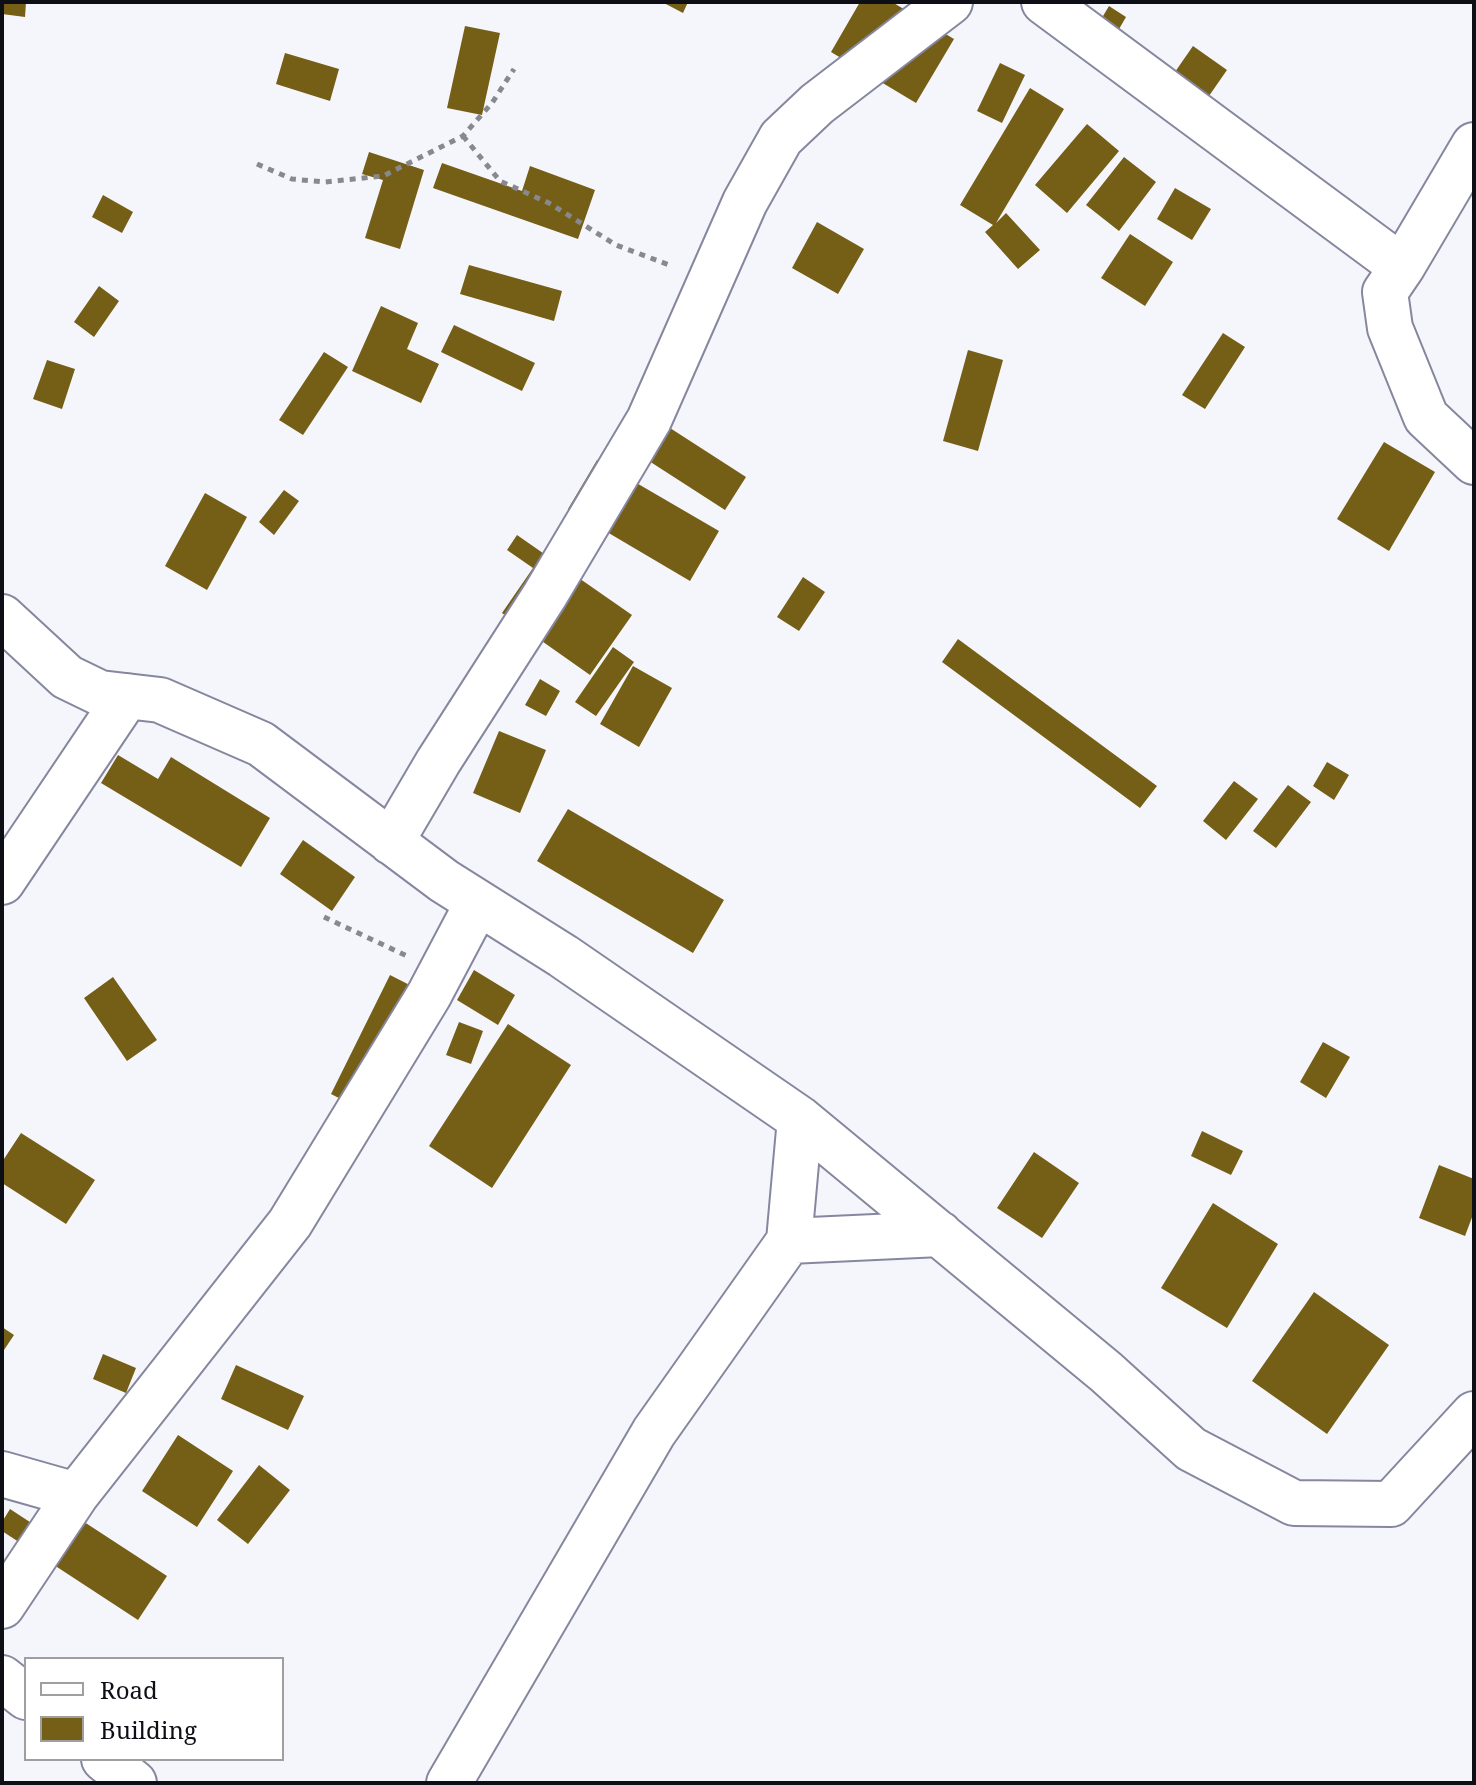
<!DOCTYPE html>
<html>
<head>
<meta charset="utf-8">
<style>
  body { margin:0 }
  #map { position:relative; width:1476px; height:1785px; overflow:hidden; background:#f5f6fb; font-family:"Noto Serif",serif }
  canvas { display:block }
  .frame { position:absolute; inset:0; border:4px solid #0e0e16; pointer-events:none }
  .legend { position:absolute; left:24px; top:1657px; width:260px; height:104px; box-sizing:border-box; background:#fff; border:2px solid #9f9fa2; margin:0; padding:10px 14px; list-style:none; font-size:24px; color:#0e0e16 }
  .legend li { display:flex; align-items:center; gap:16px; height:40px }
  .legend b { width:40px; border:2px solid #9f9fa2 }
</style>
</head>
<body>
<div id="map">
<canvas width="1476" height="1785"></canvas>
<div class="frame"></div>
<ul class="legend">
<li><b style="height:10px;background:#fff"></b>Road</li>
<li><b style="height:22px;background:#755e16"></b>Building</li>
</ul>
</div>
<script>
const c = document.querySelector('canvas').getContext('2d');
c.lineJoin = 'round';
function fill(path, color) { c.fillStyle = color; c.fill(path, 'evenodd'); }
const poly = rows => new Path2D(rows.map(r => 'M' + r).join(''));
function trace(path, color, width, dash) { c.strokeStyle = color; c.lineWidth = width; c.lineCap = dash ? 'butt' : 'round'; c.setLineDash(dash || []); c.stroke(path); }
const building = poly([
  [2,2,26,2,25,17,2,14],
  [662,2,688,2,683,13],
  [860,2,892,2,954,39,916,103,831,52],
  [1109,6,1126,17,1108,48,1090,38],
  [465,26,500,33,482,115,447,108],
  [1193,46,1227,70,1202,106,1168,82],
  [285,53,339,69,330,101,276,84],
  [1000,63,1025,75,1002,123,977,111],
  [1030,88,1064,109,996,223,1006,213,1040,250,1018,269,985,232,993,225,960,205],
  [1087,124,1119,151,1067,213,1035,185],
  [369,152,424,170,400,249,365,238,383,180,362,174],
  [1124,157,1156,182,1119,231,1086,205],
  [442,163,522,191,530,166,595,190,578,239,433,188],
  [1175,188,1211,209,1192,240,1157,219],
  [103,195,133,212,122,233,92,217],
  [817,222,864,249,838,294,792,268],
  [1130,234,1173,262,1145,306,1101,278],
  [469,265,562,291,554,321,460,294],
  [99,286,119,301,94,337,74,322],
  [381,306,418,323,407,349,439,364,421,403,352,371],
  [454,325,535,363,522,391,441,352],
  [1223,333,1245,347,1205,409,1182,395],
  [968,350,1003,360,978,451,943,441],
  [324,352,348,367,303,435,279,420],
  [47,360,75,369,62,409,33,399],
  [670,428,746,477,725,510,649,461],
  [1384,442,1435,472,1389,551,1337,519],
  [597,460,719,531,690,581,568,509],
  [284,490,299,501,274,535,259,522],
  [205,493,247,517,207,590,165,566],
  [517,535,632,615,590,675,502,613,533,568,507,550],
  [803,577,825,592,799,631,777,617],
  [958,639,1157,786,1140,808,942,662],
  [613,647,634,662,596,716,575,702],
  [633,666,672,688,639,747,600,724],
  [540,679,560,691,546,716,525,705],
  [499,731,546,750,520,813,473,793],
  [118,755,158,779,171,757,270,818,241,867,101,783],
  [1327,762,1349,775,1334,800,1313,786],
  [1234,781,1258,799,1226,840,1203,821],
  [1288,785,1311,802,1276,848,1253,831],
  [568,809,724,900,693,953,537,861],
  [303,840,355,877,332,911,280,874],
  [474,970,515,995,498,1025,457,1000],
  [390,975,439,1000,380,1119,331,1094],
  [113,977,157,1040,127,1061,84,998],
  [459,1022,483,1031,471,1064,446,1055],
  [508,1024,571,1065,492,1188,429,1146],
  [1323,1042,1350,1057,1326,1098,1300,1082],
  [1202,1131,1243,1151,1231,1175,1191,1156],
  [21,1133,95,1180,66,1224,2,1183,2,1162],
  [1034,1152,1079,1183,1042,1238,997,1208],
  [1439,1165,1474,1179,1474,1212,1465,1236,1419,1218],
  [1213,1203,1278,1244,1227,1328,1161,1288],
  [1314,1292,1389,1345,1327,1434,1252,1381],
  [2,1327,14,1335,2,1353],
  [103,1354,136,1368,126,1393,93,1379],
  [236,1365,304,1396,288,1430,221,1399],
  [178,1435,233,1471,197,1527,142,1491],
  [259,1465,290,1490,248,1544,217,1520],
  [52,1501,167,1576,138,1620,2,1531,2,1522,10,1509,36,1526]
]);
const path = poly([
  [463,136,500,181,549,203,616,245,672,266],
  [257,164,292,179,325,182,383,176,463,136,492,103,514,69],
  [324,917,407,956]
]);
const minor = poly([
  [1044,2,1402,267,1385,292,1390,328,1426,417,1474,462],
  [1402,267,1474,145],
  [2,617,67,677,100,693,160,700,261,744,444,881,563,956,800,1119,1106,1372,1191,1449,1294,1503,1391,1504,1474,1414],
  [391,842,438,762,545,595,649,420,745,202,781,138,817,104,950,2],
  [2,882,127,696],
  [789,1241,940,1234],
  [2,1474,76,1495],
  [2,1606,76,1495,290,1223,429,995,477,904],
  [2,1678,26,1697],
  [104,1759,134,1783],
  [449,1783,654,1432,789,1241,800,1119]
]);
fill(building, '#755e16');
trace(minor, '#86879f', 48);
trace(path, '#88898f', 5, [6, 6]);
trace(minor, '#fff', 44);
</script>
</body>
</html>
